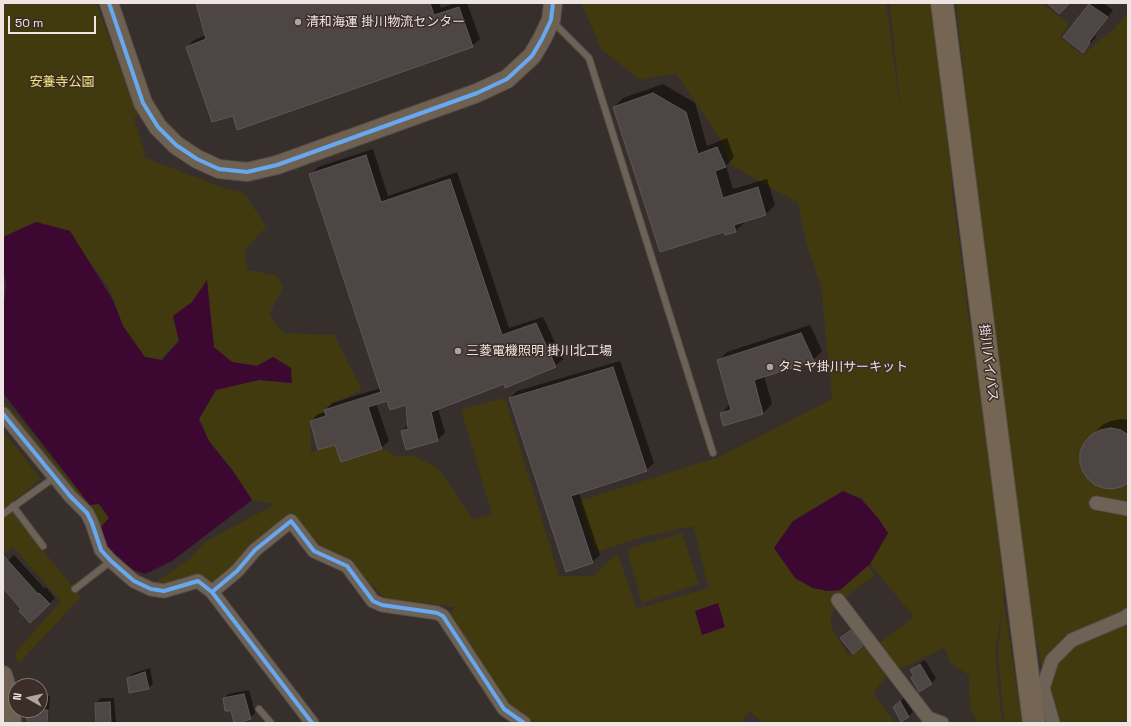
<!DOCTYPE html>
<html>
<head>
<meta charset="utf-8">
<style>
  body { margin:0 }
  #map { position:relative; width:1131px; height:726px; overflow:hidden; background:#372f2c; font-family:"Space Grotesk",sans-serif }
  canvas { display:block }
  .frame { position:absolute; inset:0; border:4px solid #eee4e1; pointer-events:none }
  .north { position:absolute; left:8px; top:678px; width:40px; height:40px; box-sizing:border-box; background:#3b2d27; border:1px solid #837671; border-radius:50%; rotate:278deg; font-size:11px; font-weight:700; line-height:16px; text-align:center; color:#eee4e1 }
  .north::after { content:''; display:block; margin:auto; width:14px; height:18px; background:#aea5a2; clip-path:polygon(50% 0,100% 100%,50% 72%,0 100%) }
  .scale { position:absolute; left:8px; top:16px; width:88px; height:18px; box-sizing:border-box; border:2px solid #eee4e1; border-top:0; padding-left:5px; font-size:12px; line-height:14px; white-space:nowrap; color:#eee4e1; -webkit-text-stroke:3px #3b2d27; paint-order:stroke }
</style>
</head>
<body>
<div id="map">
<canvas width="1131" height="726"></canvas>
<div class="frame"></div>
<div class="north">N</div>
<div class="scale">50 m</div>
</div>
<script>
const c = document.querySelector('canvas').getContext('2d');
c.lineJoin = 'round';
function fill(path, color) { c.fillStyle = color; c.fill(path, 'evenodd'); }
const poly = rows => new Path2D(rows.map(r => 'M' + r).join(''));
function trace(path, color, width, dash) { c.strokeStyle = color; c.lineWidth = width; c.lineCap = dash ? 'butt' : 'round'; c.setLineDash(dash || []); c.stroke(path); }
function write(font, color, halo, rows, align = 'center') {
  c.font = font + ' "Space Grotesk","Noto Sans JP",sans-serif'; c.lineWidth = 3; c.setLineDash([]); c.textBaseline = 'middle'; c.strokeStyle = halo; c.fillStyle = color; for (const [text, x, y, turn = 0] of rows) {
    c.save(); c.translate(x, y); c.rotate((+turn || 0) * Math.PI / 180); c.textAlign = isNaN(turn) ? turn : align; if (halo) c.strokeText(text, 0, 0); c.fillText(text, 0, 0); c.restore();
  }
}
const green = poly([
  [3,3,96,3,138,116,134,118,145,155,143,157,227,189,241,192,247,197,266,227,245,250,247,270,276,275,283,287,269,315,284,333,334,335,362,390,323,409,324,415,310,420,311,453,335,445,341,462,384,449,394,455,390,461,395,456,414,456,436,467,446,479,473,520,492,514,461,409,505,398,559,576,593,576,617,553,637,609,709,588,693,526,642,537,595,552,579,501,719,457,832,399,821,286,806,242,798,203,731,165,720,139,676,73,640,80,602,50,581,3,886,3,901,115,890,3,935,3,940,41,947,141,952,176,952,192,965,285,967,309,982,390,1004,589,1003,596,1022,723,1004,723,998,651,1002,608,995,653,1002,723,978,723,970,708,969,675,951,664,944,648,897,670,878,644,914,617,870,564,888,533,860,494,861,499,843,491,793,574,813,588,828,591,840,590,868,566,875,575,837,604,830,618,833,630,840,642,848,655,866,647,888,674,873,693,895,723,763,723,750,711,741,723,536,723,509,704,478,663,450,612,456,607,384,598,366,579,353,562,313,547,293,514,285,515,219,581,208,582,203,575,187,581,159,587,157,581,191,558,205,542,275,504,252,500,233,471,209,441,199,419,216,390,228,386,259,380,291,383,291,368,273,357,257,366,232,362,213,347,192,302,173,316,179,340,160,360,145,357,142,355,123,326,108,286,83,253,70,231,36,222,3,237],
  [956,3,1042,3,1069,24,1060,37,1083,55,1098,42,1114,29,1127,14,1128,14,1128,720,1114,723,1052,723,1047,693,1016,540,991,327],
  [3,401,18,416,90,505,99,504,109,518,100,528,67,485,3,409],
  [3,431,41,479,3,510],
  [12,512,81,597,18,664,15,653,61,601,13,547,3,555,3,518],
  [682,533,699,584,642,603,627,549]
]);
const water = poly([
  [36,222,70,231,113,300,123,326,145,357,162,360,179,341,173,316,192,302,207,280,214,347,232,362,257,366,273,357,291,368,292,383,259,380,216,390,199,419,209,441,233,471,252,500,172,561,145,574,133,570,123,562,106,545,100,528,109,518,99,504,90,505,3,393,3,311,6,285,3,270,3,237],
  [843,491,861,499,878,518,888,533,870,564,840,590,828,591,813,588,795,578,774,548,793,521],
  [718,603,725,627,702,635,695,611]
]);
const shadow = poly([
  [197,3,439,3,441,8,457,3,467,3,480,39,472,46,234,115,187,47,194,40,206,35],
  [1091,3,1103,3,1113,10,1095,36,1096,37,1083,52,1064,37],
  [663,84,695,103,707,146,727,138,734,157,726,166,733,189,767,179,775,205,766,214,744,221,745,222,735,231,724,231,614,107,623,98],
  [373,149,388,196,457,172,509,328,543,317,563,359,555,366,505,383,438,408,445,433,437,440,402,431,409,424,407,404,387,399,376,403,389,441,381,448,336,444,311,421,318,414,325,412,325,410,332,403,381,388,310,175,318,167],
  [810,325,822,351,813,360,764,376,772,404,763,413,724,424,721,414,730,404,718,361,727,352],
  [620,361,654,463,646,470,579,493,600,555,592,562,510,398,517,391],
  [1121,419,1128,420,1128,481,1092,436,1102,425,1111,421],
  [14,555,44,588,46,587,55,598,49,604,23,609,3,587,3,565],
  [856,626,867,640,862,645,841,638],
  [925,660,936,678,932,683,920,690,915,675,912,670,916,665],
  [150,668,153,684,148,688,128,679,132,674],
  [249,690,255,713,250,718,235,723,232,710,224,699,228,694],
  [40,694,50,696,48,721,46,723,25,710,40,710],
  [905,697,913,712,909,716,901,720,894,708],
  [101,698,114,698,116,722,114,723,97,723,96,703]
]);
const building = poly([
  [196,3,430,3,434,15,459,7,473,47,237,130,233,116,212,122,186,47,206,39,196,3],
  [1047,3,1070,3,1059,14,1047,3],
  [1089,4,1108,17,1089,42,1090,43,1083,53,1063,37,1089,4],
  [653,93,686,112,698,154,717,147,726,167,715,171,723,198,758,187,766,215,734,225,736,232,725,235,724,232,660,252,613,107,653,93],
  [366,155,381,202,450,179,502,335,536,323,556,367,505,388,504,384,431,412,438,441,406,450,401,431,408,429,406,405,390,410,387,401,368,407,382,449,341,462,335,445,318,450,310,421,326,416,324,410,381,392,309,174,366,155],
  [801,333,814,361,754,380,763,414,723,426,720,413,731,410,717,360,801,333],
  [613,367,647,471,571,496,593,563,566,572,509,398,613,367],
  [1111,428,1121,430,1128,435,1128,483,1121,487,1112,489,1103,488,1095,485,1088,479,1083,472,1080,463,1080,452,1084,443,1091,435,1100,430,1111,428],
  [3,555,38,594,39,593,50,604,30,623,19,611,21,609,3,588,3,555],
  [851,630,863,646,853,654,840,638,851,630],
  [920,664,932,684,919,692,911,678,913,675,910,670,920,664],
  [145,672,149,689,129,693,127,678,145,672],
  [244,694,251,719,238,723,234,723,231,711,225,711,223,698,244,694],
  [900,701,909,717,901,722,893,707,900,701],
  [110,702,111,723,96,723,95,703,110,702],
  [24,710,48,710,47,723,28,723,24,710]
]);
const lane = poly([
  [553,22,589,58,713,453],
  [13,506,43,546],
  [3,514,55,477],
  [75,589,111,561],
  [259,709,271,723]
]);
const street = poly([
  [3,414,70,496,87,513,92,523,101,550,111,561,134,581,151,589,164,591,198,581,212,592,312,723],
  [1096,503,1128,509],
  [212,592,237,571,255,550,291,521,314,551,347,566,373,601,382,605,431,612,437,613,443,616,504,709,524,723],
  [838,600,928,718,942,723],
  [1053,723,1043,688,1052,660,1072,640,1124,618,1128,615]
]);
const secondary = poly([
  [109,3,143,103,158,127,176,145,197,159,219,169,247,172,277,165,477,93,507,79,532,56,542,39,551,20,553,3],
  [3,675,10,698,12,723]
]);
const highway = poly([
  [942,3,1034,723]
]);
const cycleway = poly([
  [109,3,143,103,158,127,176,145,197,159,219,169,247,172,277,165,477,93,507,79,532,56,542,39,551,20,553,3],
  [3,414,70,496,87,513,92,523,101,550,111,561,134,581,151,589,164,591,198,581,212,592,312,723],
  [212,592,237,571,255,550,291,521,314,551,347,566,373,601,382,605,431,612,437,613,443,616,504,709,524,723]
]);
const markers = [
  [298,22,4,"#aea5a2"],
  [458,351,4,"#aea5a2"],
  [770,367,4,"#aea5a2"]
];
const poiNames = [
  ["清和海運 掛川物流センター",306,22],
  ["三菱電機照明 掛川北工場",466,351],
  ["タミヤ掛川サーキット",778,367]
];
const parkNames = [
  ["安養寺公園",62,82]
];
const streetNames = [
  ["掛川バイパス",988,363,83]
];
fill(green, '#403a0e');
fill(water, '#3c0831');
fill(shadow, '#0007');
fill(building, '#4d4645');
trace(building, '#5f5756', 1);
trace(lane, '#534d4a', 8);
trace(street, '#534d4a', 15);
trace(secondary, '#534d4a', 20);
trace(highway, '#534d4a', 24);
trace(lane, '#6c6256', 6);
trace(street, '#6c6256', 13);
trace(secondary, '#6e6151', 18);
trace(highway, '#756653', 22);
trace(cycleway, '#66a8f1', 4);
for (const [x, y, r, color] of markers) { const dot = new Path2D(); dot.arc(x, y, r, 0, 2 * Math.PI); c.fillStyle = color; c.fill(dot); trace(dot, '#3b2d27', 1.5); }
write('13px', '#eee4e1', '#3b2d27', poiNames, 'left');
write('13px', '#f0e67a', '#3b2d27', parkNames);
write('13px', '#eee4e1', '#3b2d27', streetNames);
</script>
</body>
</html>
